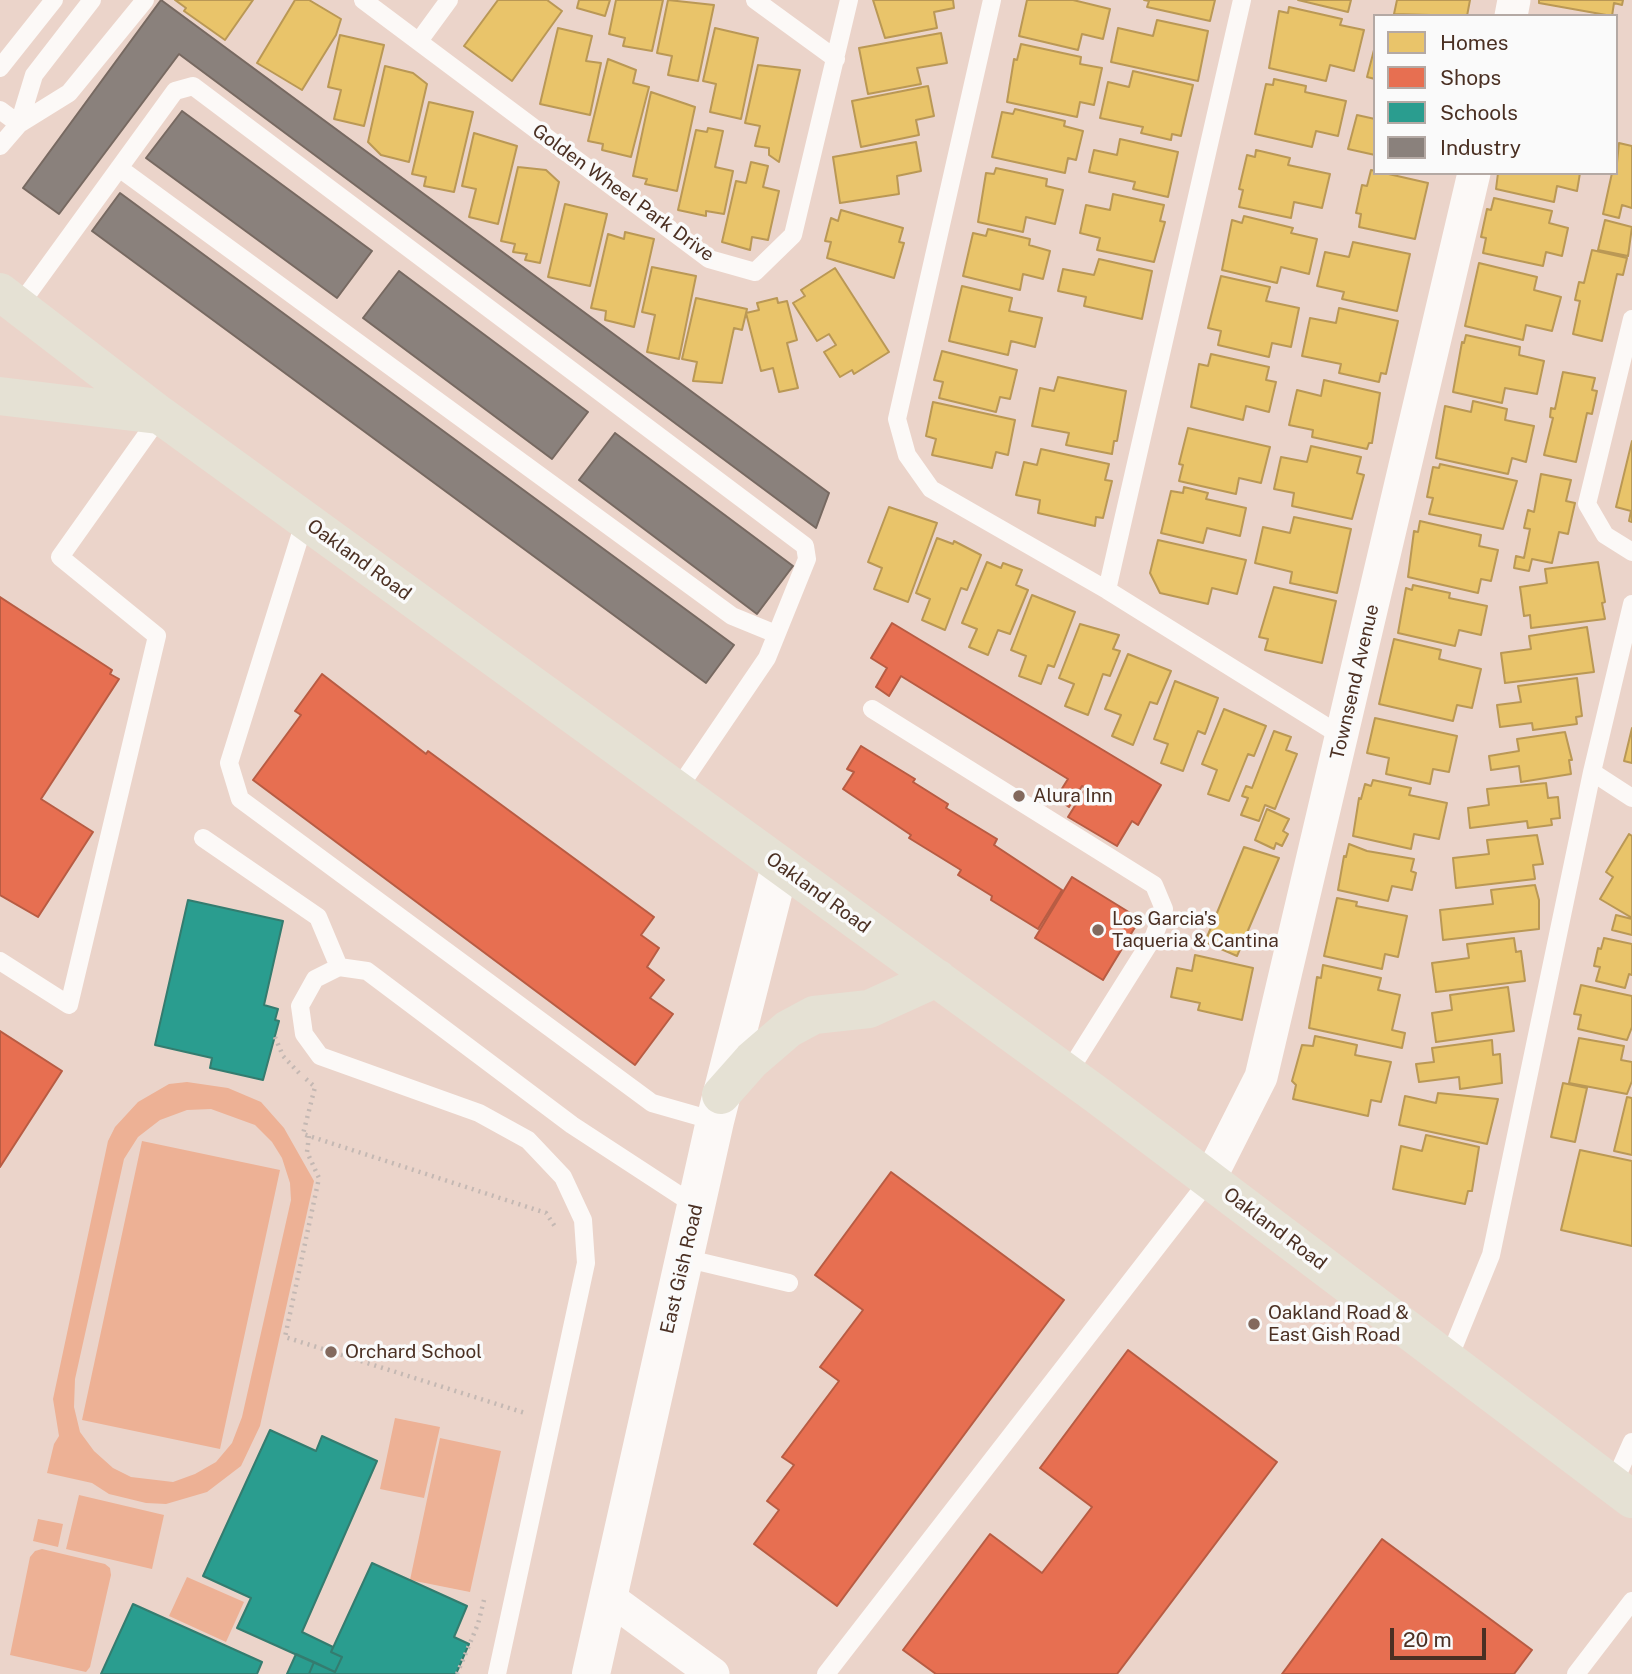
<!DOCTYPE html>
<html>
<head>
<meta charset="utf-8">
<style>
  body { margin:0 }
  #map { position:relative; width:1632px; height:1674px; overflow:hidden; background:#ebd4ca; font-family:"Public Sans",sans-serif }
  canvas { display:block }
  .legend { position:absolute; left:1373px; top:14px; width:245px; height:161px; box-sizing:border-box; background:#fafafa; border:2px solid #b4a9a4; margin:0; padding:9px 12px; list-style:none; font-size:21px; color:#4b3023 }
  .legend li { display:flex; align-items:center; gap:14px; height:35px }
  .legend b { width:35px; border:2px solid #b4a9a4 }
  .scale { position:absolute; left:1390px; top:1628px; width:96px; height:32px; box-sizing:border-box; border:4px solid #4b3023; border-top:0; padding-left:9px; font-size:21px; line-height:24px; white-space:nowrap; color:#4b3023; -webkit-text-stroke:5px #fafafa; paint-order:stroke }
</style>
</head>
<body>
<div id="map">
<canvas width="1632" height="1674"></canvas>
<ul class="legend">
<li><b style="height:19px;background:#e9c46a"></b>Homes</li>
<li><b style="height:19px;background:#e76f51"></b>Shops</li>
<li><b style="height:19px;background:#2a9d8f"></b>Schools</li>
<li><b style="height:19px;background:#8a817c"></b>Industry</li>
</ul>
<div class="scale">20 m</div>
</div>
<script>
const c = document.querySelector('canvas').getContext('2d');
c.lineJoin = 'round';
function fill(path, color) { c.fillStyle = color; c.fill(path, 'evenodd'); }
const poly = rows => new Path2D(rows.map(r => 'M' + r).join(''));
function trace(path, color, width, dash) { c.strokeStyle = color; c.lineWidth = width; c.lineCap = dash ? 'butt' : 'round'; c.setLineDash(dash || []); c.stroke(path); }
function write(font, color, halo, rows, align = 'center') {
  c.font = font + ' "Public Sans",sans-serif'; c.lineWidth = 7; c.setLineDash([]); c.textBaseline = 'middle'; c.strokeStyle = halo; c.fillStyle = color; for (const [text, x, y, turn = 0] of rows) {
    c.save(); c.translate(x, y); c.rotate((+turn || 0) * Math.PI / 180); c.textAlign = isNaN(turn) ? turn : align; if (halo) c.strokeText(text, 0, 0); c.fillText(text, 0, 0); c.restore();
  }
}
const green = poly([
  [187,1082,228,1088,261,1102,284,1128,314,1181,260,1426,241,1466,207,1492,166,1504,146,1503,109,1494,92,1483,47,1473,54,1444,59,1436,53,1399,108,1141,115,1127,138,1102,169,1084],
  [211,1109,255,1125,272,1142,282,1158,290,1183,291,1200,242,1417,232,1443,216,1462,195,1474,173,1482,131,1477,113,1468,94,1451,80,1432,74,1407,75,1379,124,1159,138,1137,160,1120,187,1110],
  [142,1141,280,1170,220,1449,82,1420],
  [395,1418,440,1427,424,1498,380,1489],
  [440,1438,501,1451,470,1592,410,1580],
  [79,1495,164,1515,152,1569,66,1549],
  [38,1519,63,1524,58,1547,33,1541],
  [42,1549,105,1564,110,1568,111,1575,90,1667,86,1672,10,1655,30,1557,35,1551],
  [187,1577,244,1602,226,1642,169,1616]
]);
const homes = poly([
  [175,0,253,0,225,40,184,11,186,8,175,0],
  [295,0,309,0,341,19,336,35,302,90,257,63,295,0],
  [498,0,547,0,562,11,512,81,464,46,498,0],
  [579,0,610,0,605,16,577,8,579,0],
  [616,0,663,0,652,51,623,46,625,38,609,34,616,0],
  [668,0,714,5,698,81,668,75,672,56,657,53,668,0],
  [873,0,953,0,954,8,934,12,937,28,885,38,873,0],
  [1027,0,1073,0,1110,9,1103,39,1082,34,1078,50,1019,36,1027,0],
  [1144,0,1215,0,1210,21,1147,7,1149,1,1144,0],
  [1298,0,1351,0,1348,12,1298,0],
  [1397,0,1470,0,1467,16,1394,14,1397,0],
  [1539,0,1623,0,1622,5,1614,3,1612,16,1539,3,1539,0],
  [1289,7,1342,19,1340,25,1364,30,1354,71,1330,65,1326,81,1269,68,1279,11,1288,13,1289,7],
  [1157,20,1208,31,1198,81,1111,62,1118,28,1153,36,1157,20],
  [558,28,592,36,586,61,601,63,590,115,540,104,558,28],
  [715,28,758,38,741,119,710,112,716,84,703,81,715,28],
  [941,33,947,63,917,68,921,84,868,94,859,48,941,33],
  [340,35,384,45,364,126,334,119,341,90,328,87,340,35],
  [1021,44,1081,57,1080,64,1102,68,1094,105,1080,102,1077,117,1007,102,1014,59,1017,60,1021,44],
  [1375,46,1375,79,1367,77,1375,46],
  [608,59,636,70,633,83,649,87,631,157,602,150,603,144,588,141,608,59],
  [758,65,800,70,779,162,769,155,769,148,755,146,760,126,745,123,758,65],
  [385,66,413,73,427,84,409,162,381,155,368,142,385,66],
  [1133,71,1193,85,1181,136,1172,134,1171,140,1141,133,1143,127,1100,118,1108,82,1129,87,1133,71],
  [1274,79,1306,86,1305,92,1346,101,1338,136,1316,131,1312,147,1255,134,1266,84,1273,85,1274,79],
  [928,86,934,116,916,120,919,135,861,147,852,101,928,86],
  [651,92,695,107,677,191,645,184,647,179,633,176,651,92],
  [429,102,473,112,454,192,424,186,426,177,412,174,429,102],
  [1015,109,1065,121,1064,126,1083,131,1076,160,1068,158,1065,173,992,157,1002,112,1013,114,1015,109],
  [1357,115,1375,119,1375,155,1348,149,1357,115],
  [708,128,723,131,715,167,733,171,724,214,706,211,706,216,678,210,696,130,707,132,708,128],
  [474,133,517,146,498,224,469,217,476,189,462,186,474,133],
  [1120,139,1178,152,1168,197,1133,189,1135,182,1089,172,1094,150,1117,155,1120,139],
  [916,142,921,171,897,176,899,194,840,203,833,157,916,142],
  [1619,143,1632,146,1632,208,1622,205,1619,218,1603,214,1612,173,1616,173,1619,143],
  [1256,150,1290,158,1288,165,1330,174,1322,208,1294,202,1291,218,1239,207,1243,190,1239,189,1247,155,1255,157,1256,150],
  [751,162,768,166,763,187,779,191,768,240,752,237,750,250,722,242,736,181,746,183,751,162],
  [518,167,546,170,559,182,540,263,525,260,527,254,513,252,515,244,501,241,518,167],
  [996,168,1047,179,1046,186,1063,190,1055,224,1026,217,1023,232,978,222,986,173,994,174,996,168],
  [1371,170,1428,183,1415,239,1359,227,1361,214,1356,213,1362,185,1367,186,1371,170],
  [1580,173,1577,191,1557,186,1554,202,1496,189,1498,173,1580,173],
  [1113,194,1164,205,1160,221,1165,222,1154,262,1097,250,1100,238,1080,233,1086,205,1110,210,1113,194],
  [1494,198,1552,211,1549,223,1568,228,1562,256,1546,252,1543,266,1483,253,1486,238,1481,237,1487,209,1491,210,1494,198],
  [565,204,607,214,590,286,548,277,565,204],
  [841,210,903,228,899,242,904,243,894,278,827,258,831,242,825,241,831,218,838,221,841,210],
  [1244,216,1293,228,1291,233,1317,239,1309,274,1281,267,1277,283,1222,270,1232,220,1242,223,1244,216],
  [1605,220,1632,227,1628,256,1598,250,1605,220],
  [988,229,1030,239,1029,245,1050,251,1043,279,1023,274,1020,290,963,276,973,233,986,236,988,229],
  [625,232,654,239,634,327,605,320,606,311,591,308,608,234,624,239,625,232],
  [1353,242,1410,254,1397,311,1342,299,1344,292,1317,286,1325,252,1349,257,1353,242],
  [1592,250,1627,258,1623,275,1617,274,1602,341,1573,334,1580,301,1575,300,1579,282,1584,283,1592,250],
  [1099,259,1152,271,1142,319,1084,306,1086,297,1058,291,1063,269,1094,275,1099,259],
  [1479,263,1537,277,1534,290,1561,297,1552,331,1526,325,1523,340,1465,326,1479,263],
  [652,267,696,276,679,359,647,352,655,315,642,312,652,267],
  [835,268,889,352,854,374,852,370,840,377,824,352,836,345,829,334,817,341,793,303,805,296,801,290,835,268],
  [1221,276,1270,287,1266,301,1299,308,1291,347,1272,343,1269,357,1218,345,1221,331,1208,328,1221,276],
  [962,286,1012,298,1009,311,1042,318,1035,347,1011,341,1008,355,949,341,962,286],
  [696,298,747,309,742,330,734,328,722,383,693,381,697,362,682,359,696,298],
  [777,298,778,303,787,301,797,340,787,343,798,388,779,392,773,368,761,371,746,313,759,310,757,303,777,298],
  [1339,308,1398,321,1386,374,1381,373,1379,382,1339,373,1341,364,1302,356,1310,318,1336,323,1339,308],
  [1466,335,1520,347,1519,355,1544,361,1537,394,1505,388,1502,403,1453,392,1462,342,1464,343,1466,335],
  [942,351,1017,370,1010,399,1000,397,996,412,939,398,943,382,934,380,942,351],
  [1211,354,1269,367,1266,380,1276,382,1269,412,1246,406,1243,420,1191,407,1199,364,1208,366,1211,354],
  [1563,372,1595,378,1592,390,1597,391,1592,414,1587,413,1576,462,1544,455,1553,418,1550,417,1551,408,1555,409,1563,372],
  [1058,377,1126,391,1117,441,1114,441,1112,454,1066,445,1069,433,1032,426,1040,388,1054,391,1058,377],
  [1324,380,1380,393,1372,443,1369,443,1367,449,1312,437,1313,430,1289,425,1297,390,1321,396,1324,380],
  [1473,401,1507,409,1505,420,1534,426,1526,462,1512,458,1508,474,1436,458,1445,406,1471,412,1473,401],
  [933,402,1015,420,1008,455,996,452,992,468,932,455,936,439,926,436,933,402],
  [1188,428,1270,447,1261,483,1239,478,1236,494,1179,481,1183,465,1179,464,1188,428],
  [1632,441,1632,522,1629,521,1631,511,1616,507,1632,441],
  [1311,446,1361,457,1357,473,1364,475,1352,519,1292,506,1294,493,1274,489,1281,457,1307,462,1311,446],
  [1041,449,1109,464,1105,480,1112,481,1103,518,1096,517,1095,526,1038,513,1040,500,1016,495,1024,462,1037,465,1041,449],
  [1440,464,1517,481,1503,529,1429,514,1433,498,1427,497,1433,467,1439,468,1440,464],
  [1541,474,1571,480,1566,501,1575,503,1568,534,1559,532,1552,563,1532,559,1529,571,1514,568,1516,556,1524,558,1530,529,1524,528,1528,510,1534,512,1541,474],
  [1184,487,1208,493,1206,499,1246,508,1240,536,1207,528,1203,543,1161,533,1171,491,1183,493,1184,487],
  [889,507,937,523,908,602,874,589,882,568,868,562,889,507],
  [1294,517,1351,529,1337,593,1290,583,1292,572,1255,563,1263,527,1290,533,1294,517],
  [1420,521,1481,535,1479,546,1498,550,1491,581,1481,579,1478,593,1408,577,1414,531,1418,532,1420,521],
  [937,538,953,544,954,541,981,555,967,590,961,588,945,630,922,620,930,599,916,593,937,538],
  [1158,540,1246,560,1237,594,1212,588,1208,604,1160,593,1150,573,1158,540],
  [987,562,1001,568,1003,563,1022,570,1016,585,1028,590,1010,634,998,630,988,655,969,647,977,629,962,623,987,562],
  [1598,562,1605,602,1602,603,1605,619,1531,628,1530,615,1524,616,1520,587,1547,583,1545,569,1598,562],
  [1413,585,1450,593,1449,598,1487,606,1481,635,1459,630,1455,646,1398,633,1406,588,1412,590,1413,585],
  [1274,587,1336,601,1322,663,1265,650,1268,639,1259,637,1274,587],
  [1032,595,1075,612,1054,667,1048,665,1041,684,1019,676,1026,656,1011,650,1032,595],
  [1080,624,1119,635,1113,649,1120,651,1110,676,1103,674,1088,715,1065,706,1074,684,1059,678,1080,624],
  [1587,627,1594,672,1505,683,1501,653,1531,649,1529,636,1587,627],
  [1394,639,1441,650,1439,659,1481,669,1472,708,1457,705,1453,721,1379,704,1394,639],
  [1128,654,1171,671,1157,704,1150,702,1133,745,1112,736,1121,715,1105,709,1128,654],
  [1577,678,1582,716,1576,717,1577,724,1533,730,1532,723,1500,727,1497,705,1521,702,1518,686,1577,678],
  [1175,681,1218,698,1205,734,1198,731,1183,771,1161,763,1168,744,1154,739,1175,681],
  [1224,709,1266,726,1254,756,1248,754,1229,801,1208,794,1217,770,1202,764,1224,709],
  [1375,718,1457,736,1449,772,1433,769,1430,784,1386,774,1389,758,1367,753,1375,718],
  [1632,728,1632,763,1624,761,1632,728],
  [1274,731,1291,737,1286,750,1297,754,1275,809,1265,805,1259,821,1241,815,1248,798,1242,796,1246,786,1252,788,1274,731],
  [1565,732,1572,760,1569,760,1571,774,1521,782,1519,766,1491,770,1489,756,1519,751,1517,739,1565,732],
  [1373,780,1411,788,1409,795,1447,803,1439,839,1414,834,1411,849,1353,836,1359,798,1361,799,1365,784,1371,786,1373,780],
  [1546,783,1548,798,1558,797,1560,818,1551,819,1552,825,1528,828,1527,821,1470,828,1468,808,1489,805,1487,789,1546,783],
  [1267,809,1289,819,1283,831,1288,834,1282,846,1276,843,1274,849,1255,840,1267,809],
  [1629,834,1632,836,1632,918,1600,899,1613,877,1606,872,1629,834],
  [1537,835,1543,864,1533,865,1535,879,1456,888,1453,858,1489,854,1487,840,1537,835],
  [1349,844,1367,851,1414,859,1411,871,1416,873,1412,890,1392,886,1388,901,1338,890,1344,856,1346,857,1349,844],
  [1244,847,1279,858,1237,956,1205,942,1244,847],
  [1535,885,1539,900,1539,929,1443,940,1440,910,1493,904,1491,890,1535,885],
  [1337,898,1357,902,1356,906,1407,916,1398,957,1385,954,1382,969,1324,956,1337,898],
  [1616,915,1632,919,1632,935,1612,930,1616,915],
  [1514,938,1516,952,1521,951,1525,981,1436,992,1432,963,1469,958,1467,944,1514,938],
  [1604,938,1632,944,1632,975,1629,974,1625,988,1596,981,1600,967,1594,966,1598,948,1601,949,1604,938],
  [1195,955,1253,968,1242,1020,1198,1010,1200,1003,1171,997,1177,968,1192,971,1195,955],
  [1323,965,1381,978,1378,990,1400,995,1392,1030,1405,1033,1402,1048,1309,1028,1317,977,1321,978,1323,965],
  [1581,985,1632,996,1632,1027,1627,1040,1578,1029,1581,1015,1574,1014,1581,985],
  [1508,987,1514,1031,1436,1042,1432,1013,1452,1010,1450,995,1508,987],
  [1315,1036,1357,1045,1355,1055,1391,1062,1381,1102,1371,1100,1368,1116,1293,1099,1296,1085,1292,1081,1302,1045,1313,1046,1315,1036],
  [1579,1038,1624,1046,1621,1060,1632,1062,1632,1081,1627,1094,1569,1083,1579,1038],
  [1492,1040,1493,1055,1500,1054,1502,1083,1460,1089,1459,1077,1419,1082,1416,1064,1434,1062,1432,1048,1492,1040],
  [1563,1083,1587,1088,1575,1142,1551,1137,1563,1083],
  [1438,1093,1498,1099,1487,1144,1399,1125,1405,1096,1436,1103,1438,1093],
  [1627,1097,1632,1098,1632,1155,1614,1151,1627,1097],
  [1426,1135,1479,1147,1472,1191,1468,1191,1465,1204,1393,1189,1401,1146,1422,1151,1426,1135],
  [1580,1150,1632,1161,1632,1246,1561,1230,1580,1150]
]);
const shops = poly([
  [0,597,112,670,110,674,119,679,41,799,93,832,38,917,0,895,0,597],
  [892,623,1161,785,1138,825,1132,821,1117,846,1068,817,1086,788,1082,786,1069,807,1056,798,1068,779,901,676,889,696,876,687,887,668,871,658,892,623],
  [322,674,426,754,428,751,654,917,641,935,659,948,647,967,664,980,650,998,673,1014,635,1065,253,780,301,715,295,711,322,674],
  [861,746,915,779,913,782,948,804,946,808,997,839,994,845,1062,890,1038,929,991,900,992,896,958,875,961,870,909,838,911,835,843,789,854,772,847,769,861,746],
  [1072,877,1140,919,1103,980,1035,938,1072,877],
  [0,1031,62,1071,0,1167,0,1031],
  [891,1172,1064,1300,837,1606,754,1544,779,1510,767,1501,794,1465,782,1457,839,1381,820,1367,863,1310,815,1275,891,1172],
  [1128,1350,1277,1462,1117,1674,936,1674,903,1650,990,1534,1042,1573,1092,1507,1040,1468,1128,1350],
  [1382,1539,1532,1650,1514,1674,1282,1674,1382,1539]
]);
const schools = poly([
  [188,900,283,921,264,1005,278,1009,275,1020,279,1021,263,1080,210,1068,212,1058,155,1045,188,900],
  [270,1430,316,1451,322,1436,377,1461,302,1632,333,1647,331,1652,342,1657,335,1672,237,1628,251,1598,203,1576,270,1430],
  [372,1563,467,1606,454,1637,469,1644,456,1674,309,1674,314,1662,335,1672,342,1657,331,1652,372,1563],
  [133,1604,262,1662,257,1674,101,1674,133,1604],
  [296,1654,314,1662,309,1674,287,1674,296,1654]
]);
const industry = poly([
  [161,0,829,493,816,528,179,54,59,214,23,188,161,0],
  [182,111,372,251,337,298,146,158,182,111],
  [120,193,734,645,706,683,92,231,120,193],
  [399,271,588,412,552,459,363,318,399,271],
  [615,433,793,566,757,614,579,480,615,433]
]);
const path = poly([
  [275,1037,283,1056,299,1073],
  [306,1079,315,1087,303,1134,546,1213,556,1228],
  [309,1136,307,1152,319,1178,285,1337,525,1413],
  [457,1674,478,1624,485,1596]
]);
const lane = poly([
  [92,0,34,75,19,124,69,93,145,0],
  [363,0,709,259,755,272,793,235,849,0],
  [755,0,836,59],
  [992,0,897,419,907,455,931,489,1107,590,1343,737],
  [419,41,449,0],
  [0,68,54,0],
  [0,110,19,124,0,146],
  [119,168,732,616,776,634],
  [19,306,175,91,193,86,805,546,807,559,767,658,678,789],
  [1632,319,1587,504,1605,535,1632,552],
  [305,520,229,763,240,799,652,1103,715,1121],
  [1107,590,1242,0],
  [872,709,1154,885,1164,909,1154,936,1068,1073],
  [1592,772,1632,798],
  [203,838,318,917,339,967],
  [0,961,69,1005,157,636,60,557,160,416],
  [684,1258,789,1283],
  [1449,1358,1491,1255,1592,772,1632,604],
  [1613,1485,1632,1442],
  [497,1674,586,1263,583,1220,563,1177,528,1140,479,1113,320,1056,304,1034,300,1006,315,979,339,967,367,971,572,1125,696,1206],
  [826,1674,1209,1180],
  [1576,1674,1632,1601]
]);
const street = poly([
  [1511,16,1514,0],
  [1209,1180,1261,1077,1474,173],
  [608,1597,713,1674]
]);
const secondary = poly([
  [591,1674,715,1121,780,866]
]);
const primary = poly([
  [0,292,160,415,1097,1095,1632,1499],
  [0,396,158,415],
  [721,1095,752,1060,788,1029,814,1015,869,1009,937,978]
]);
const markers = [
  [1019,796,7,"#83695d"],
  [1098,930,7,"#83695d"],
  [1254,1324,7,"#83695d"],
  [331,1352,7,"#83695d"]
];
const streetNames = [
  ["Golden Wheel Park Drive",623,193,36],
  ["Oakland Road",359,560,36],
  ["Townsend Avenue",1355,682,-77],
  ["Oakland Road",818,893,36],
  ["Oakland Road",1275,1229,37],
  ["East Gish Road",682,1269,-77]
];
const poiNames = [
  ["Alura Inn",1033,796],
  ["Los Garcia's",1112,919],
  ["Taqueria & Cantina",1112,941],
  ["Oakland Road &",1268,1313],
  ["East Gish Road",1268,1335],
  ["Orchard School",345,1352]
];
fill(green, '#edb195');
fill(homes, '#e9c46a');
trace(homes, '#ba9855', 2);
fill(shops, '#e76f51');
trace(shops, '#b85c43', 2);
fill(schools, '#2a9d8f');
trace(schools, '#347c6f', 2);
fill(industry, '#8a817c');
trace(industry, '#776961', 2);
trace(path, '#c4b8b3', 4.5, [2, 5]);
trace(lane, '#fcf9f7', 18);
trace(street, '#fcf9f7', 33);
trace(secondary, '#fcf9f7', 38);
trace(primary, '#e5e1d4', 38);
for (const [x, y, r, color] of markers) { const dot = new Path2D(); dot.arc(x, y, r, 0, 2 * Math.PI); c.fillStyle = color; c.fill(dot); trace(dot, '#fafafa', 2.5); }
write('19px', '#4b3023', '#fafafa', streetNames);
write('19px', '#4b3023', '#fafafa', poiNames, 'left');
</script>
</body>
</html>
